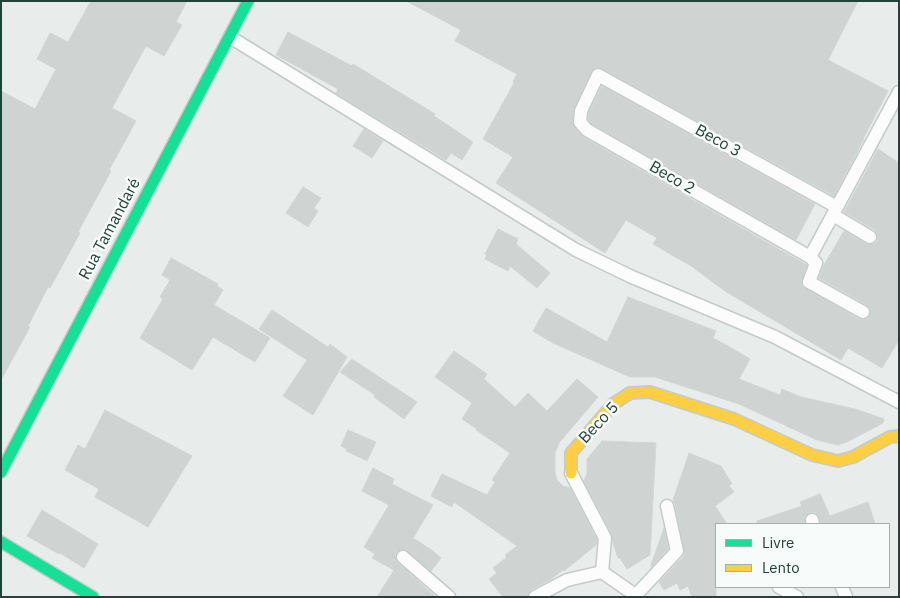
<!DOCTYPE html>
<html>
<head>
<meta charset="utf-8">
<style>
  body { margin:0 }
  #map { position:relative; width:900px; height:598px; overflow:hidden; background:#e8edeb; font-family:"IBM Plex Sans",sans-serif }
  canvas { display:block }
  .frame { position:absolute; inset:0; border:2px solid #24423a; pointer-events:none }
  .legend { position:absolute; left:715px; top:523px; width:175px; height:65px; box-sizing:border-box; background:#f7fbf9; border:1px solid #a3b1ad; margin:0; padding:6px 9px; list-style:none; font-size:15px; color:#24423a }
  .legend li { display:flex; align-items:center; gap:10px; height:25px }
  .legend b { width:25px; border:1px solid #a3b1ad }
</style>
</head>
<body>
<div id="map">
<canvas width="900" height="598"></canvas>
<div class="frame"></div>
<ul class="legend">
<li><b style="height:6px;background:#16e098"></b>Livre</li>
<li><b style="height:6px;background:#ffcf43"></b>Lento</li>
</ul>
</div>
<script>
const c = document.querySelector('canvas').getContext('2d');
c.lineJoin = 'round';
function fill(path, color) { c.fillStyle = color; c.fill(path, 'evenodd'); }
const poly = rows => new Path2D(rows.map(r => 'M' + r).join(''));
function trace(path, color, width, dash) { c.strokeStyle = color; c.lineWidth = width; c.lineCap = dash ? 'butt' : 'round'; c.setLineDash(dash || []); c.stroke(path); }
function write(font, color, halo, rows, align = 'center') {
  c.font = font + ' "IBM Plex Sans",sans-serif'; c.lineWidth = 5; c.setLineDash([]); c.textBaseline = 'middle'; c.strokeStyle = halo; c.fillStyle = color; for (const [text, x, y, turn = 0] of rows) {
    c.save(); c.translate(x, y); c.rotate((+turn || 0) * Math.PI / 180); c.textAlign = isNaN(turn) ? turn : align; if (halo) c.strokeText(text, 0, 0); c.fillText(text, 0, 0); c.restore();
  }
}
const building = poly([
  [91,1,187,1,176,22,182,25,164,56,146,46,112,108,136,121,109,170,111,171,78,232,80,233,50,288,48,287,28,326,30,327,1,380,1,91,35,109,56,69,37,59,50,33,68,42,91,1],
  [406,1,858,1,828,60,888,91,863,139,864,139,834,196,601,68,598,67,594,68,591,72,574,108,572,122,574,127,583,137,805,264,807,265,801,283,803,287,859,319,863,320,868,319,870,315,870,308,867,305,819,278,824,265,844,231,866,244,874,244,877,242,878,237,875,230,844,212,878,149,899,163,899,340,882,368,848,348,841,360,725,291,691,266,653,244,657,238,626,220,605,253,496,183,513,157,483,139,514,83,513,82,517,74,455,41,461,30,406,1],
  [288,32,352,66,353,64,435,114,434,116,473,142,462,160,451,153,446,160,336,93,338,89,276,55,288,32],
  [602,86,815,204,796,240,592,124,588,119,589,113,602,86],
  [364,129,383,141,372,158,353,146,364,129],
  [303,187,321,198,314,208,318,211,308,227,286,213,303,187],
  [498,229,518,239,516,244,550,273,537,288,510,266,508,271,485,259,487,255,485,254,498,229],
  [171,258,218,284,217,286,223,290,214,305,270,338,255,362,213,337,192,370,140,338,163,299,160,297,170,280,162,275,171,258],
  [628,297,716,331,713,338,728,346,750,359,739,379,780,395,782,389,801,397,855,409,884,419,883,423,847,442,838,445,817,440,739,404,655,377,630,377,553,343,533,331,546,308,607,342,628,297],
  [272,310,328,347,330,344,347,357,313,415,283,396,307,360,259,329,272,310],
  [454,351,487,374,484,379,515,407,528,393,547,411,577,379,598,397,559,443,555,453,555,473,557,480,563,486,570,488,597,540,596,545,564,571,563,570,551,579,531,590,528,593,527,597,503,597,489,579,497,573,493,568,507,557,505,555,517,546,454,502,452,507,431,496,442,474,487,495,495,482,492,480,510,453,476,430,477,429,462,419,472,403,435,377,454,351],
  [352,359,417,402,404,419,374,397,375,395,340,372,352,359],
  [105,410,192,456,148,527,95,497,99,489,65,470,78,445,85,449,105,410],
  [348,430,376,442,367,461,346,451,347,449,341,446,348,430],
  [602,441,656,443,650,555,627,569,620,558,618,558,613,543,612,534,584,481,587,473,587,459,602,441],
  [689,453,721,466,732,484,729,486,734,492,715,506,727,524,716,524,716,597,692,597,688,586,680,590,677,583,664,590,659,582,683,557,685,553,675,504,673,500,689,453],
  [373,468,394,479,392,484,433,505,413,538,433,551,441,558,431,571,405,549,400,550,397,552,395,556,396,560,398,563,436,597,377,597,394,570,372,558,375,554,364,547,389,505,362,491,373,468],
  [820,494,830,516,868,502,875,524,821,524,818,515,815,512,811,512,807,514,804,517,805,524,757,524,757,521,802,506,800,502,820,494],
  [42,510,98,544,84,568,60,553,59,554,27,536,42,510],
  [664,528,668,549,651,567,651,565,664,528]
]);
const lane = poly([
  [230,37,576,250,632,277,775,337,899,402],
  [837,207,598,75,581,111,580,122,587,130,810,257,816,263,809,282,863,312],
  [833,215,870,237],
  [810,257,899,92],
  [812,520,813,524],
  [403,557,449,597],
  [602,572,638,597],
  [779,587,797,597],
  [842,587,846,597],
  [636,595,677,551,667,506],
  [535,597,567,580,602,572,605,538,571,473]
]);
const fast = poly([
  [1,472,248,1],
  [1,542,93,597]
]);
const slow = poly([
  [571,473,571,453,613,404,630,393,650,392,734,419,812,455,838,461,853,457,890,437,899,436]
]);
const streetNames = [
  ["Beco 3",718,141,29],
  ["Beco 2",672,178,30],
  ["Rua Tamandaré",110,229,-62],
  ["Beco 5",599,423,-47]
];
fill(building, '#cfd4d2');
trace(building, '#d1d6d4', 1);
trace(lane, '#c5cac8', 15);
trace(fast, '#c3cbc8', 14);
trace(slow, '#c3cbc8', 14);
trace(lane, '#fcfcfc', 12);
trace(fast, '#16e098', 11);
trace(slow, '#ffcf43', 11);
write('16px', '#24423a', '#f7fbf9', streetNames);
</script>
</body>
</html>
